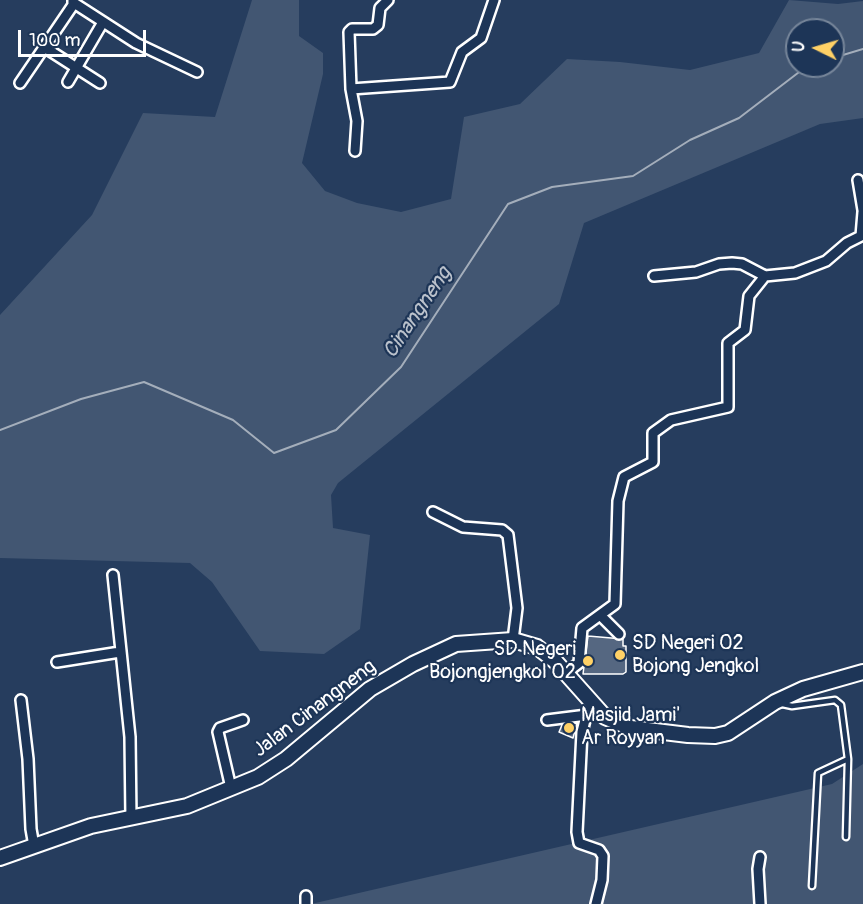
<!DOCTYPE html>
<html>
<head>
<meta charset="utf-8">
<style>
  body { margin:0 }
  #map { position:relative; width:863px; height:904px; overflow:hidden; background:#263d5e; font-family:Pangolin,sans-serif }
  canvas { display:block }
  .north { position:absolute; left:785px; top:18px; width:60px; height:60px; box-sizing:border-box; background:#1d3557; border:2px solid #77869a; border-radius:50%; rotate:275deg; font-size:16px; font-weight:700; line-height:24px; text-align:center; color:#fff }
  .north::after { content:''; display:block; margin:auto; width:21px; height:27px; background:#ffd166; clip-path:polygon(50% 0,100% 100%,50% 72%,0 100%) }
  .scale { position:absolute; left:18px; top:30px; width:128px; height:27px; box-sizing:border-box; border:3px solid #fff; border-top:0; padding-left:8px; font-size:18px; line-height:21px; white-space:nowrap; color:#fff; -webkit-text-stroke:4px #1d3557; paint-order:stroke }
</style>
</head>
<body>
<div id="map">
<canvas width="863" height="904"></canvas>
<div class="north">U</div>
<div class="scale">100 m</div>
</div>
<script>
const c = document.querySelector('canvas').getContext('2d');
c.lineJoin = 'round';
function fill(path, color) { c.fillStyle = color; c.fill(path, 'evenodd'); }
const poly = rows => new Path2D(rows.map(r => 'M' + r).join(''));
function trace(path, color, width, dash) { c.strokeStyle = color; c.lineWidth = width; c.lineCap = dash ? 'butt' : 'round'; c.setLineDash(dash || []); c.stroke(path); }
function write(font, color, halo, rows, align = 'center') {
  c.font = font + ' Pangolin,sans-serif'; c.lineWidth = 4.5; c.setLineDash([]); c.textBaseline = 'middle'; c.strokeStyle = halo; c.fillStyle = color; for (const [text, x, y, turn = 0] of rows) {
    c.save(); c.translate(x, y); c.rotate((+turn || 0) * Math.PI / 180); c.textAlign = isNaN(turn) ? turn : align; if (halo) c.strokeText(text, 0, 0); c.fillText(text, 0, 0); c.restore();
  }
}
const green = poly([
  [252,0,299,0,299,36,323,53,323,74,302,163,325,191,357,203,401,212,451,199,464,117,520,104,567,59,620,62,690,70,759,53,789,0,838,4,863,1,863,118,820,124,584,223,559,304,338,483,331,495,333,528,370,535,360,629,324,654,260,651,212,582,190,563,0,558,0,315,92,215,143,113,215,117],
  [797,30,833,30,833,66,797,66],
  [863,764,863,904,311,904,832,784]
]);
const stream = poly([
  [833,58,863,49],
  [0,430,81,399,144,382,233,420,274,453,336,430,401,367,508,204,552,187,633,176,690,140,739,118,807,66]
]);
const building = poly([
  [588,636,623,639,623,646,626,646,626,672,623,674,583,674,588,636],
  [577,723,573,738,559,732,562,725,577,723]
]);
const lane = poly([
  [778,703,792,706,835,700,841,705,848,759,818,773,812,886],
  [846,837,848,759]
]);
const street = poly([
  [388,0,380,8,378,25,373,29,352,29,349,32,351,89,450,82,462,52,481,38,494,0],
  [74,3,136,43,197,72],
  [44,47,100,83],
  [68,82,103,22],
  [20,83,73,5,73,0],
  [351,89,357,121,355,151],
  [858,180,863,210],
  [861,236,863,212],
  [654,276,696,272,719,264,732,263,742,264,765,276,795,273,826,261,847,243,863,235],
  [433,512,463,527,502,530,508,535,517,608,513,640],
  [113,575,130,737,131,819],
  [600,615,619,634],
  [57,662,120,652],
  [566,673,579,663,582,628,615,604,618,501,624,477,653,462,653,433,671,420,728,407,728,343,745,330,749,296,765,276],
  [21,700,28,759,31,829,34,846],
  [593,706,586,716,582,732,577,832,579,843,599,850,603,856,602,880,596,904],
  [547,720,587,715],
  [231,788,218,732,220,728,243,720],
  [306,896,306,904],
  [760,904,758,869,760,857]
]);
const secondary = poly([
  [0,858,91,826,187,806,258,777,286,759,370,689,413,664,456,644,513,640,537,647,555,661,605,717,631,728,688,735,715,736,728,733,775,702,803,689,863,672]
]);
const markers = [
  [620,655,6,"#ffd166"],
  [588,661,6,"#ffd166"],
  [569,728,6,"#ffd166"]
];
const poiNames = [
  ["SD Negeri 02",632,644],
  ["Bojong Jengkol",632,667],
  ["SD Negeri",576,650,"right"],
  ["Bojongjengkol 02",576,673,"right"],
  ["Masjid Jami'",581,716],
  ["Ar Royyan",581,739]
];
const streetNames = [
  ["Jalan Cinangneng",315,709,-37]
];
const waterNames = [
  ["Cinangneng",418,313,-56]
];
fill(green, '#425672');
trace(stream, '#a4aebb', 2);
fill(building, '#556781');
trace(building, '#fff', 1.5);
trace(lane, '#fff', 9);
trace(street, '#fff', 14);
trace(secondary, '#fff', 18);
trace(lane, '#1d3557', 4.5);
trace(street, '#1d3557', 9);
trace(secondary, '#1d3557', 14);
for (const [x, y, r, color] of markers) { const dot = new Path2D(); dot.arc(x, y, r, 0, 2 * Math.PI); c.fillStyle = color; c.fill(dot); trace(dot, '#1d3557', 2); }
write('20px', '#fff', '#1d3557', poiNames, 'left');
write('20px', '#fff', '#1d3557', streetNames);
write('italic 21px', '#bbc2cc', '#1d3557', waterNames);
</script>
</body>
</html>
